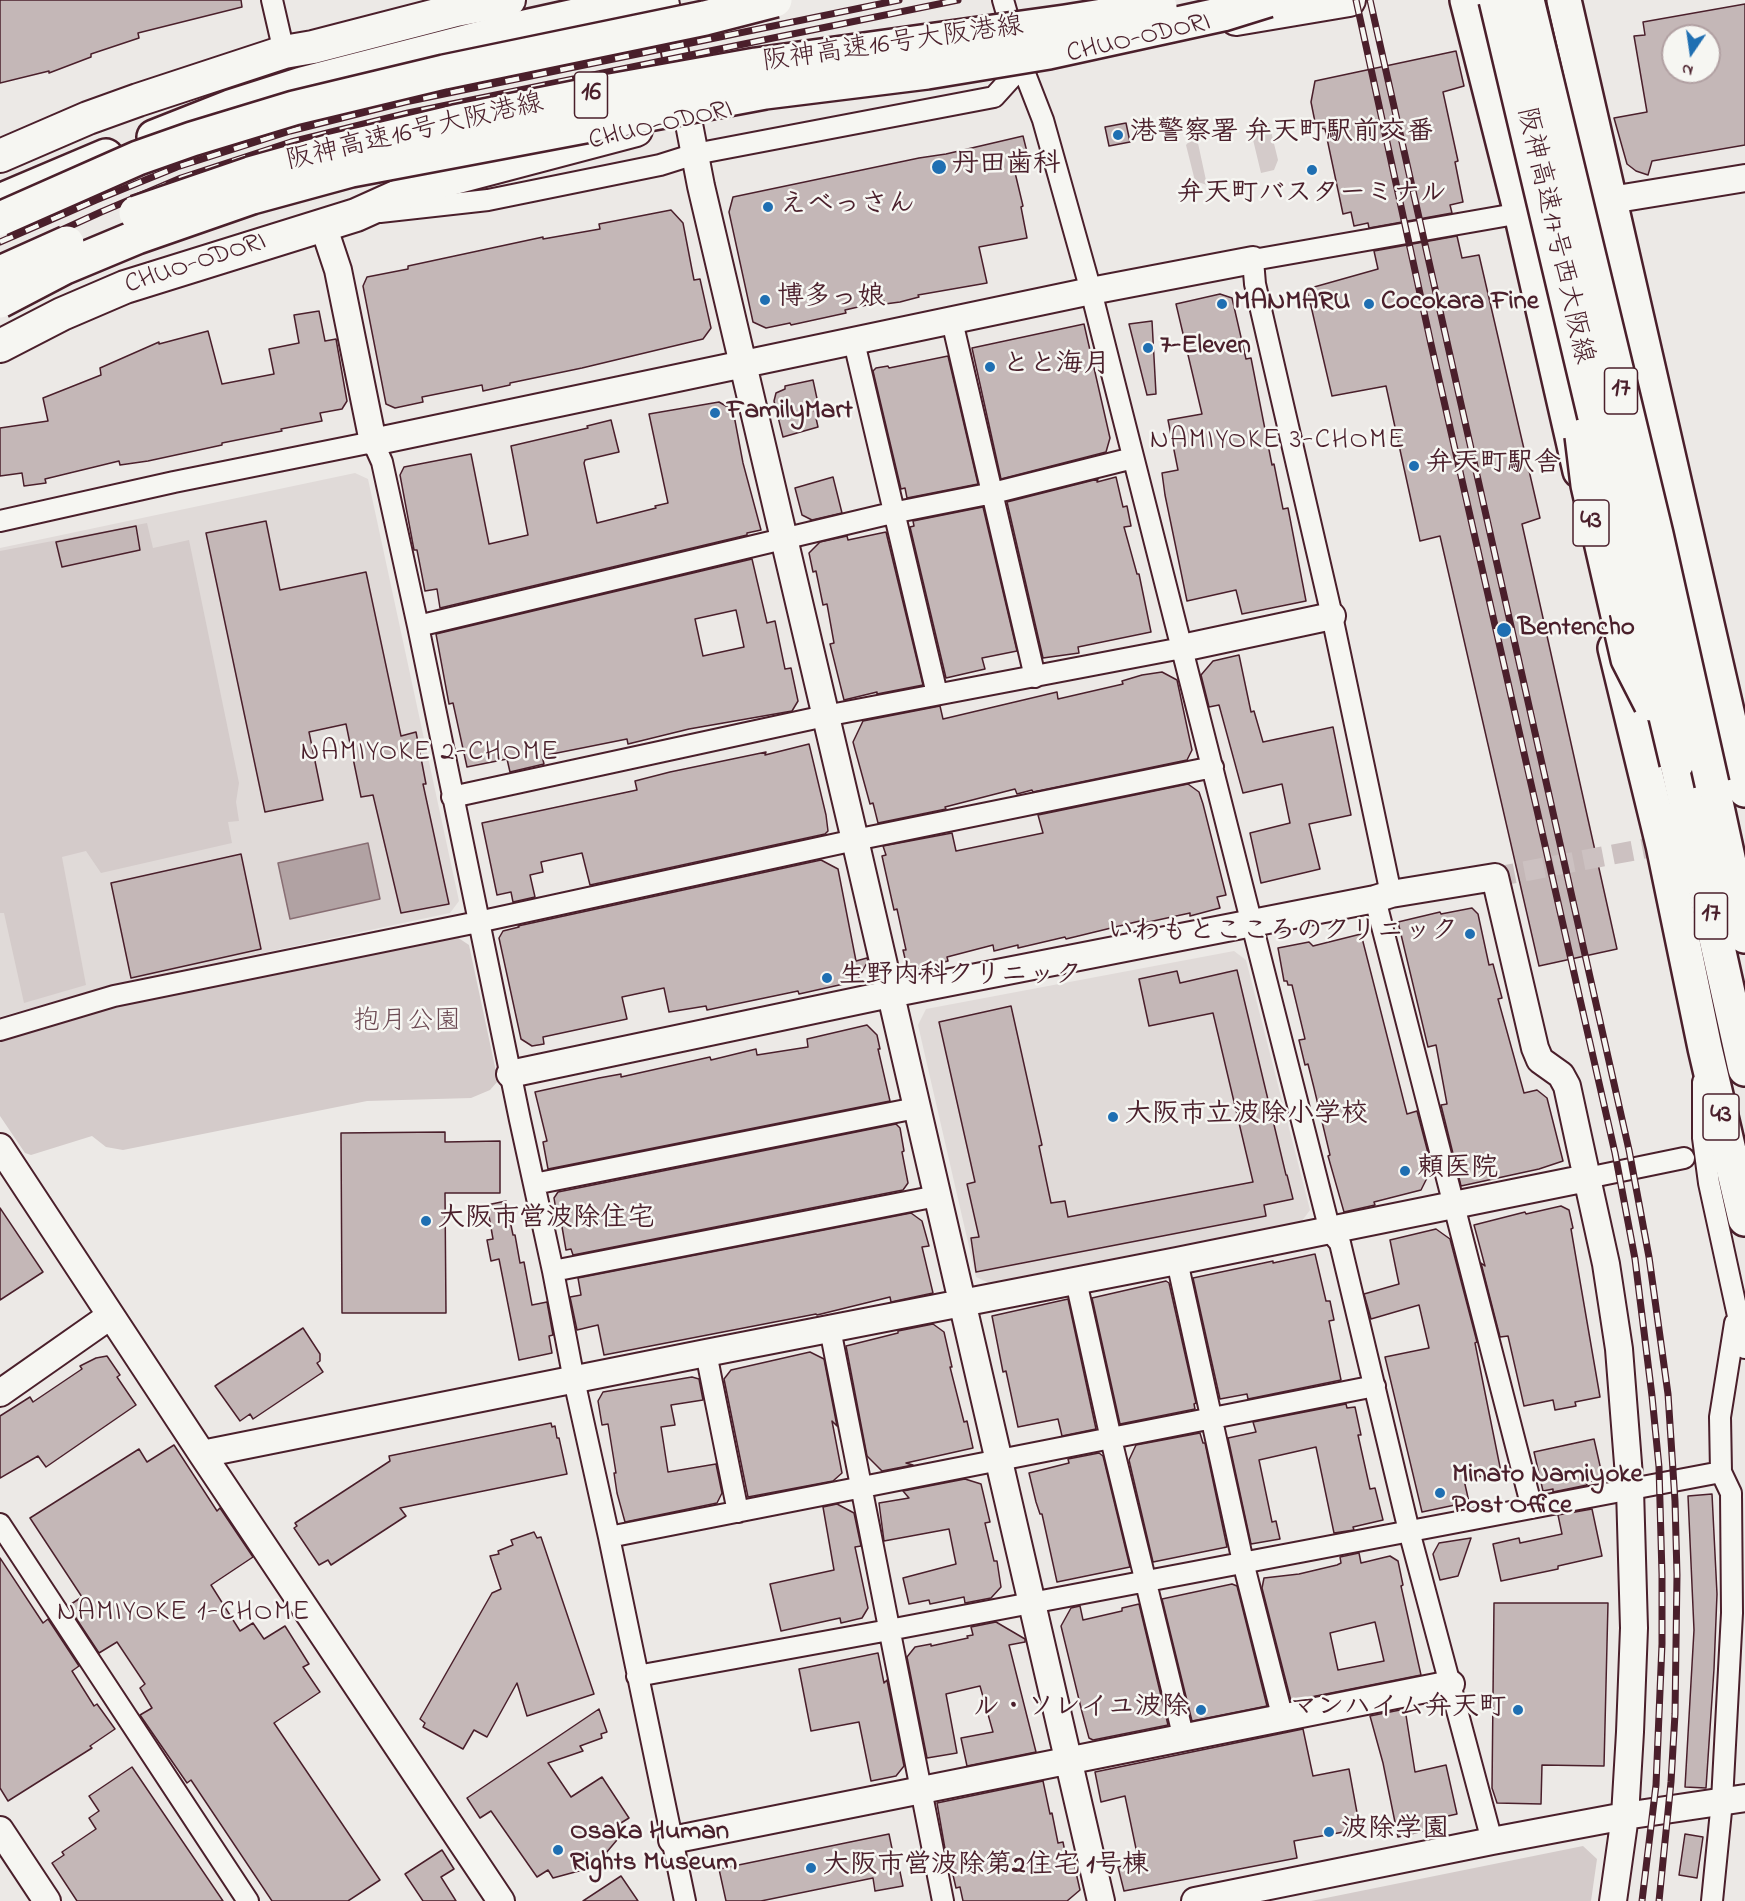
<!DOCTYPE html>
<html>
<head>
<meta charset="utf-8">
<style>
  body { margin:0 }
  #map { position:relative; width:1745px; height:1901px; overflow:hidden; background:#ece9e6; font-family:"Indie Flower",sans-serif }
  canvas { display:block }
  .north { position:absolute; left:1661px; top:24px; width:60px; height:60px; box-sizing:border-box; background:#f6f6f2; border:2px solid #b1a0a2; border-radius:50%; rotate:193deg; font-size:16px; font-weight:700; line-height:24px; text-align:center; color:#4a1f2b }
  .north::after { content:''; display:block; margin:auto; width:21px; height:27px; background:#1f6fb2; clip-path:polygon(50% 0,100% 100%,50% 72%,0 100%) }
</style>
</head>
<body>
<div id="map">
<canvas width="1745" height="1901"></canvas>
<div class="north">N</div>
</div>
<script>
const c = document.querySelector('canvas').getContext('2d');
c.lineJoin = 'round';
function fill(path, color) { c.fillStyle = color; c.fill(path, 'evenodd'); }
const poly = rows => new Path2D(rows.map(r => 'M' + r).join(''));
function trace(path, color, width, dash) { c.strokeStyle = color; c.lineWidth = width; c.lineCap = dash ? 'butt' : 'round'; c.setLineDash(dash || []); c.stroke(path); }
function write(font, color, halo, rows, align = 'center') {
  c.font = font + ' "Indie Flower","Klee One",sans-serif'; c.lineWidth = 5; c.setLineDash([]); c.textBaseline = 'middle'; c.strokeStyle = halo; c.fillStyle = color; for (const [text, x, y, turn = 0] of rows) {
    c.save(); c.translate(x, y); c.rotate((+turn || 0) * Math.PI / 180); c.textAlign = isNaN(turn) ? turn : align; if (halo) c.strokeText(text, 0, 0); c.fillText(text, 0, 0); c.restore();
  }
}
const built = poly([
  [355,473,368,479,459,901,450,913,112,985,0,1017,0,548],
  [1234,951,1246,960,1310,1210,1302,1221,989,1283,976,1277,918,1025,926,1009]
]);
const green = poly([
  [1260,120,1269,123,1278,160,1274,170,1261,173,1249,123],
  [1196,134,1207,185,1195,181,1186,145],
  [147,523,153,548,189,540,239,783,236,802,239,821,228,822,232,843,101,873,86,851,62,857,86,985,24,1003,4,913,0,913,0,551],
  [457,937,469,945,498,1081,490,1090,471,1098,367,1101,123,1150,106,1147,92,1136,31,1155,25,1153,0,1116,0,1040,115,1004],
  [1583,1846,1597,1859,1591,1901,1311,1901]
]);
const water = poly([
  [368,843,380,899,290,919,278,863,368,843]
]);
const building = poly([
  [0,0,241,0,242,7,138,33,139,38,91,54,91,57,49,73,49,71,0,83,0,0],
  [1745,4,1745,145,1652,161,1648,175,1636,171,1627,164,1614,118,1647,112,1634,36,1645,35,1643,22,1745,4],
  [1673,36,1709,36,1709,72,1673,72,1673,36],
  [1456,51,1464,86,1443,92,1458,161,1455,162,1463,202,1450,205,1452,213,1369,228,1368,223,1354,226,1351,212,1343,214,1325,129,1316,127,1311,102,1315,81,1456,51],
  [1126,123,1130,142,1109,146,1105,127,1126,123],
  [1023,136,1028,156,1012,160,1023,206,1021,207,1027,238,979,247,987,283,918,295,919,297,900,302,885,304,884,301,845,310,846,313,791,325,790,323,766,328,753,322,729,212,733,197,919,158,946,154,1023,136],
  [671,210,683,223,694,280,700,279,711,328,703,339,582,368,510,383,510,385,483,391,482,385,422,397,423,402,395,408,386,404,363,286,367,277,408,269,408,266,543,237,543,239,600,229,599,224,671,210],
  [1457,236,1462,258,1479,255,1540,518,1522,524,1617,949,1539,966,1440,536,1420,541,1386,386,1332,396,1307,289,1378,269,1374,251,1457,236],
  [1220,294,1232,298,1246,359,1251,358,1272,465,1274,464,1283,509,1288,508,1306,601,1242,614,1236,590,1187,601,1165,495,1162,473,1178,470,1168,420,1202,414,1176,304,1220,294],
  [319,311,325,341,336,339,347,401,342,409,320,413,322,421,281,429,282,431,222,443,222,445,148,461,120,465,119,461,45,479,46,483,24,486,22,473,0,476,0,428,48,421,43,398,101,375,100,368,159,342,159,344,208,331,222,384,274,374,269,349,299,343,294,315,319,311],
  [1152,321,1156,394,1147,395,1129,324,1152,321],
  [1084,324,1110,438,1106,452,1001,479,972,348,1084,324],
  [948,356,978,484,907,498,905,488,901,489,873,371,876,368,888,366,889,368,948,356],
  [813,380,819,408,814,409,818,427,783,437,774,401,776,393,785,389,785,386,813,380],
  [719,402,733,410,743,463,761,530,747,533,747,535,440,608,437,589,425,591,417,550,414,550,400,475,404,467,471,454,489,544,528,535,511,446,588,428,587,426,611,420,619,452,585,460,584,463,597,523,656,508,655,506,668,503,649,414,719,402],
  [833,477,842,513,812,520,802,515,795,488,833,477],
  [1116,477,1123,507,1127,506,1131,526,1124,527,1137,574,1139,574,1151,632,1078,647,1079,653,1043,658,1007,502,1098,479,1097,482,1116,477],
  [983,507,1017,651,982,658,985,669,946,678,910,527,914,526,913,521,983,507],
  [266,521,280,590,366,572,401,736,416,732,426,784,423,784,449,904,401,913,373,795,361,797,346,724,309,732,323,800,265,812,206,533,266,521],
  [136,526,140,550,62,567,56,542,136,526],
  [886,532,923,685,877,694,877,692,844,700,830,644,834,643,827,604,823,605,816,571,813,572,809,553,820,542,847,536,848,540,886,532],
  [752,559,767,623,775,621,785,669,791,668,798,701,792,711,689,729,628,744,627,739,542,756,544,764,510,772,507,759,467,767,453,703,449,704,436,634,752,559],
  [736,610,744,647,703,656,695,619,736,610],
  [1239,655,1251,712,1254,711,1263,742,1333,727,1351,815,1309,824,1320,869,1261,883,1250,833,1290,823,1282,784,1243,793,1219,705,1209,707,1201,675,1213,661,1239,655],
  [1162,672,1177,680,1192,750,1187,760,1033,792,1032,790,1017,794,1015,789,945,807,946,809,878,823,873,803,870,804,853,742,863,721,940,706,943,719,1057,692,1058,699,1123,684,1122,681,1142,675,1162,672],
  [809,744,826,815,828,831,825,834,590,885,582,853,541,862,543,872,530,875,535,897,513,902,511,892,497,895,482,823,637,790,635,781,670,772,766,752,765,755,809,744],
  [1188,784,1199,792,1203,804,1226,895,1217,897,1220,908,1190,916,1190,913,1144,923,1144,920,1066,939,1065,937,1018,948,1018,945,994,951,993,945,947,957,948,961,908,971,903,950,906,950,897,909,894,910,882,856,886,855,883,846,952,833,956,851,1043,833,1038,815,1188,784],
  [241,854,261,949,131,978,111,883,241,854],
  [821,860,838,869,856,961,867,958,868,961,857,981,799,994,798,991,707,1010,706,1006,669,1012,664,988,622,997,627,1019,543,1037,544,1044,532,1046,521,1039,499,938,503,931,519,927,518,926,821,860],
  [1472,908,1478,914,1489,965,1493,964,1502,998,1498,999,1524,1093,1537,1090,1547,1098,1563,1161,1539,1169,1461,1186,1441,1105,1447,1104,1436,1045,1428,1047,1398,922,1440,912,1441,914,1472,908],
  [1361,934,1407,1114,1417,1111,1432,1168,1421,1190,1374,1202,1375,1205,1344,1212,1328,1156,1330,1155,1314,1088,1308,1064,1305,1065,1299,1040,1305,1039,1292,985,1288,985,1287,981,1284,981,1278,948,1309,942,1313,946,1361,934],
  [1237,970,1286,1175,1287,1175,1293,1199,1264,1205,1266,1216,976,1272,971,1238,979,1237,967,1184,975,1182,939,1022,1011,1006,1042,1145,1039,1146,1051,1203,1065,1201,1068,1217,1253,1182,1213,1013,1149,1026,1139,979,1177,971,1180,983,1237,970],
  [867,1025,877,1035,880,1049,878,1049,890,1101,548,1169,543,1142,547,1141,535,1092,599,1078,621,1074,621,1077,710,1057,711,1060,756,1049,757,1055,808,1047,807,1039,867,1025],
  [896,1124,900,1128,904,1151,902,1152,908,1183,903,1190,573,1255,571,1249,566,1250,561,1221,558,1222,554,1198,558,1192,896,1124],
  [445,1132,445,1142,500,1141,500,1193,445,1193,446,1313,342,1313,341,1133,445,1132],
  [506,1201,513,1235,515,1235,520,1263,524,1262,532,1305,547,1302,553,1335,549,1336,552,1353,519,1360,499,1259,491,1261,487,1240,493,1239,487,1205,506,1201],
  [1561,1206,1569,1210,1573,1228,1571,1229,1600,1397,1575,1402,1576,1406,1555,1410,1553,1400,1524,1406,1508,1336,1500,1337,1481,1263,1485,1266,1474,1225,1525,1212,1526,1214,1561,1206],
  [0,1208,43,1272,0,1300,0,1208],
  [911,1213,922,1221,929,1246,922,1247,933,1293,891,1302,890,1297,817,1315,816,1314,604,1355,598,1325,577,1330,570,1297,581,1295,578,1278,911,1213],
  [1436,1229,1450,1239,1477,1342,1475,1343,1501,1472,1464,1480,1469,1502,1422,1512,1385,1357,1429,1348,1419,1305,1371,1319,1364,1294,1399,1284,1390,1240,1436,1229],
  [1315,1254,1326,1301,1330,1301,1334,1320,1329,1321,1341,1380,1248,1399,1247,1394,1220,1399,1193,1278,1273,1261,1273,1263,1315,1254],
  [1166,1281,1169,1283,1196,1403,1194,1404,1195,1409,1120,1424,1092,1298,1166,1281],
  [1068,1299,1096,1429,1062,1436,1058,1419,1018,1427,1006,1371,1003,1372,992,1316,1068,1299],
  [933,1324,944,1332,952,1367,950,1367,964,1422,967,1421,973,1448,906,1463,913,1465,882,1471,867,1456,846,1346,898,1333,898,1331,933,1324],
  [303,1328,320,1354,320,1361,317,1363,323,1372,253,1419,250,1414,240,1421,215,1386,303,1328],
  [810,1352,824,1359,837,1426,832,1421,842,1473,833,1481,748,1497,724,1379,731,1370,810,1352],
  [107,1356,120,1375,117,1377,136,1405,46,1467,38,1456,0,1478,0,1416,30,1397,33,1402,82,1369,80,1366,96,1358,107,1356],
  [692,1377,699,1379,703,1400,671,1405,675,1425,661,1427,668,1472,716,1464,722,1493,717,1503,625,1522,617,1493,614,1473,616,1473,608,1424,602,1425,598,1401,603,1392,692,1377],
  [1346,1404,1347,1408,1355,1407,1361,1435,1358,1435,1370,1489,1375,1488,1383,1520,1353,1527,1354,1530,1334,1533,1316,1447,1259,1460,1272,1522,1276,1521,1280,1539,1251,1544,1228,1438,1256,1432,1253,1422,1346,1404],
  [551,1423,552,1427,555,1426,557,1438,559,1438,567,1474,400,1508,406,1516,331,1565,328,1560,319,1565,294,1528,297,1526,295,1523,390,1461,389,1456,551,1423],
  [1200,1433,1203,1443,1205,1443,1227,1547,1153,1562,1129,1460,1136,1445,1200,1433],
  [1594,1439,1603,1479,1586,1482,1587,1485,1553,1492,1553,1489,1543,1491,1534,1452,1594,1439],
  [174,1445,217,1511,220,1508,253,1557,211,1585,240,1631,253,1623,264,1639,285,1626,309,1664,303,1667,320,1692,274,1723,380,1880,348,1901,272,1901,191,1780,187,1783,140,1715,152,1708,140,1688,145,1684,117,1642,99,1653,68,1606,82,1597,30,1518,139,1449,147,1462,174,1445],
  [1099,1453,1103,1456,1130,1567,1057,1582,1042,1514,1040,1514,1036,1502,1029,1473,1069,1463,1068,1459,1099,1453],
  [965,1479,981,1484,990,1522,985,1523,994,1561,997,1561,1001,1587,991,1598,965,1603,964,1597,930,1604,929,1600,909,1604,903,1578,956,1564,949,1529,884,1541,879,1503,909,1498,903,1491,965,1479],
  [1712,1494,1717,1594,1714,1669,1706,1788,1685,1787,1694,1630,1688,1496,1712,1494],
  [837,1504,854,1513,861,1546,855,1547,868,1608,862,1618,841,1623,840,1618,781,1631,770,1584,834,1570,823,1507,837,1504],
  [1592,1509,1602,1556,1558,1566,1558,1569,1501,1581,1493,1544,1519,1538,1520,1543,1562,1534,1558,1515,1592,1509],
  [534,1532,537,1538,541,1537,594,1694,527,1716,517,1683,487,1737,474,1730,463,1749,423,1727,425,1723,420,1719,492,1593,501,1589,490,1556,499,1554,498,1551,513,1545,511,1540,534,1532],
  [1471,1538,1458,1576,1440,1580,1433,1554,1439,1543,1471,1538],
  [1359,1553,1361,1563,1390,1556,1398,1561,1403,1585,1401,1586,1421,1675,1291,1701,1262,1588,1264,1578,1299,1574,1337,1565,1341,1563,1340,1557,1359,1553],
  [1375,1622,1384,1661,1338,1670,1330,1633,1375,1622],
  [0,1558,43,1623,48,1619,79,1666,72,1671,94,1706,97,1704,115,1729,90,1746,92,1748,8,1801,0,1788,0,1558],
  [1232,1584,1237,1586,1267,1706,1192,1721,1162,1599,1232,1584],
  [1494,1603,1608,1603,1604,1766,1542,1765,1541,1804,1497,1803,1492,1788,1494,1603],
  [1139,1604,1168,1725,1093,1740,1089,1738,1082,1712,1061,1626,1071,1608,1080,1606,1083,1620,1122,1611,1122,1608,1139,1604],
  [996,1622,1025,1639,1025,1642,1009,1645,1036,1752,967,1766,961,1738,993,1732,980,1686,946,1694,957,1753,927,1758,907,1657,915,1647,931,1644,931,1646,968,1638,967,1636,973,1635,971,1627,996,1622],
  [878,1653,884,1683,887,1680,904,1766,896,1776,871,1781,859,1722,811,1731,799,1669,878,1653],
  [599,1709,607,1732,601,1734,602,1738,580,1746,583,1751,548,1763,571,1797,602,1777,629,1818,616,1826,622,1834,606,1853,612,1862,553,1878,548,1870,537,1877,491,1811,480,1818,467,1798,599,1709],
  [1405,1709,1415,1772,1446,1765,1457,1814,1430,1820,1432,1829,1398,1837,1383,1763,1370,1716,1405,1709],
  [1303,1729,1313,1776,1349,1769,1360,1829,1294,1841,1297,1858,1124,1891,1118,1867,1139,1863,1125,1796,1101,1802,1095,1772,1303,1729],
  [132,1767,223,1901,77,1901,52,1863,64,1855,62,1852,96,1829,89,1818,99,1811,89,1796,132,1767],
  [1043,1781,1050,1814,1052,1813,1058,1843,1063,1842,1066,1857,1072,1855,1080,1890,1067,1901,963,1901,960,1887,956,1888,947,1849,945,1849,937,1803,1043,1781],
  [889,1834,896,1868,899,1867,903,1886,875,1891,873,1878,761,1901,726,1901,719,1869,889,1834],
  [1685,1834,1703,1837,1697,1878,1679,1875,1685,1834],
  [442,1850,454,1869,441,1877,456,1901,423,1901,405,1874,442,1850],
  [621,1876,638,1901,583,1901,621,1876]
]);
const minorTunnel = poly([
  [1495,877,1663,845]
]);
const minor = poly([
  [272,0,284,52],
  [1003,0,1022,66,1043,120,1091,291,1330,1231,1340,1243,1409,1531,1492,1841],
  [380,212,488,200,660,165,695,154,994,97,1022,66],
  [952,321,1035,677],
  [854,342,937,694],
  [0,521,174,482,373,442,382,462,418,626,520,1120,553,1271,574,1380,609,1537,685,1901],
  [418,626,892,513,993,493,1133,458],
  [452,797,825,716,1182,648],
  [1391,894,1332,616,1255,284,1253,260,1521,213],
  [1375,899,1532,1508],
  [0,1030,114,996,478,922,855,840,1213,767],
  [1703,1082,1703,1138,1709,1183,1745,1348],
  [1587,1178,1684,1158],
  [534,1184,916,1108],
  [1177,1261,1243,1562,1283,1719],
  [553,1271,937,1196],
  [1076,1281,1111,1439,1184,1739],
  [830,1329,943,1901],
  [706,1353,738,1512],
  [1721,1472,1720,1417,1735,1323],
  [0,1524,248,1901],
  [609,1537,1375,1386],
  [637,1676,889,1630,1721,1472,1731,1493,1732,1613,1722,1801,1712,1901]
]);
const tertiary = poly([
  [665,0,701,186,855,840,1101,1901],
  [1611,200,1745,178],
  [323,225,338,270,373,442,1091,291,1253,260],
  [1182,648,1332,616],
  [0,1147,202,1454,501,1901],
  [1587,1178,1606,1264,1619,1349,1630,1489,1634,1628,1630,1732,1625,1816,1613,1901],
  [0,1393,110,1316],
  [202,1454,706,1353,1177,1261,1587,1178,1567,1086,1561,1075,1540,1060,1535,1048,1495,877,1391,894,1375,899,890,994,510,1074],
  [0,1830,47,1901],
  [672,1840,1451,1684],
  [1195,1901,1492,1841,1625,1816,1745,1798]
]);
const primary = poly([
  [1236,19,1349,0],
  [0,156,88,118,138,100,284,52,313,47,456,10,509,0],
  [0,346,62,314,125,287,356,215,416,188,636,130]
]);
const trunk = poly([
  [1467,0,1521,213,1580,471],
  [1564,0,1745,790],
  [1615,648,1663,845,1705,1048,1745,1219]
]);
const motorway = poly([
  [154,137,230,107,302,84,520,28,648,0],
  [0,201,106,156],
  [1677,763,1745,1069],
  [1712,784,1745,936]
]);
const rail = poly([
  [1356,0,1431,344,1615,1153,1635,1259,1652,1396,1659,1467,1662,1575,1662,1644,1656,1785,1642,1901],
  [1370,0,1629,1150,1649,1257,1668,1394,1675,1501,1677,1575,1675,1714,1671,1782,1659,1901],
  [0,242,96,200,177,167,290,131,405,102,899,0],
  [0,258,101,212,181,178,291,142,408,113,958,0]
]);
const motorwayBridge = poly([
  [1496,0,1677,763],
  [1527,0,1656,534,1712,784],
  [136,213,250,174,328,152,455,122,594,94,756,65,1065,22,1160,7],
  [0,219,138,158,192,139,294,108,444,72,705,18,775,0],
  [0,273,67,243],
  [0,301,65,267,137,237,252,197,351,170,765,92,927,72,1049,52,1223,14,1268,0],
  [1582,436,1588,485,1628,659,1651,704]
]);
const markers = [
  [1118,135,6,"#1f6fb2"],
  [939,167,8,"#1f6fb2"],
  [1312,170,6,"#1f6fb2"],
  [768,207,6,"#1f6fb2"],
  [765,300,6,"#1f6fb2"],
  [1222,304,6,"#1f6fb2"],
  [1369,304,6,"#1f6fb2"],
  [1148,348,6,"#1f6fb2"],
  [990,367,6,"#1f6fb2"],
  [715,413,6,"#1f6fb2"],
  [1414,466,6,"#1f6fb2"],
  [1504,630,8,"#1f6fb2"],
  [1470,934,6,"#1f6fb2"],
  [827,978,6,"#1f6fb2"],
  [1113,1117,6,"#1f6fb2"],
  [1405,1171,6,"#1f6fb2"],
  [426,1221,6,"#1f6fb2"],
  [1440,1493,6,"#1f6fb2"],
  [1201,1710,6,"#1f6fb2"],
  [1518,1710,6,"#1f6fb2"],
  [1329,1832,6,"#1f6fb2"],
  [558,1850,6,"#1f6fb2"],
  [811,1868,6,"#1f6fb2"]
];
const shields = [
  [591,95,33],
  [1621,391,33],
  [1591,523,36],
  [1711,916,33],
  [1721,1117,36]
];
const shieldNames = [
  ["16",591,95],
  ["17",1621,391],
  ["43",1591,523],
  ["17",1711,916],
  ["43",1721,1117]
];
const streetNames = [
  ["CHUO-ODORI",1139,40,-13],
  ["阪神高速16号大阪港線",893,46,-8],
  ["CHUO-ODORI",661,127,-13],
  ["阪神高速16号大阪港線",415,134,-13],
  ["阪神高速17号西大阪線",1553,236,77],
  ["CHUO-ODORI",196,265,-18]
];
const poiNames = [
  ["港警察署 弁天町駅前交番",1130,135],
  ["丹田歯科",952,167],
  ["弁天町バスターミナル",1312,196,"center"],
  ["えべっさん",780,207],
  ["博多っ娘",777,300],
  ["MANMARU",1234,304],
  ["Cocokara Fine",1381,304],
  ["7-Eleven",1160,348],
  ["とと海月",1002,367],
  ["FamilyMart",727,413],
  ["弁天町駅舎",1426,466],
  ["Bentencho",1518,630],
  ["いわもとこころのクリニック",1458,934,"right"],
  ["生野内科クリニック",839,978],
  ["大阪市立波除小学校",1125,1117],
  ["頼医院",1417,1171],
  ["大阪市営波除住宅",438,1221],
  ["Minato Namiyoke",1452,1477],
  ["Post Office",1452,1508],
  ["ル・ソレイユ波除",1189,1710,"right"],
  ["マンハイム弁天町",1506,1710,"right"],
  ["波除学園",1341,1832],
  ["Osaka Human",570,1834],
  ["Rights Museum",570,1865],
  ["大阪市営波除第2住宅 1号棟",823,1868]
];
const parkNames = [
  ["抱月公園",407,1024]
];
const neighbourhoodNames = [
  ["NAMIYOKE 3-CHOME",1278,442],
  ["NAMIYOKE 2-CHOME",430,754],
  ["NAMIYOKE 1-CHOME",184,1614]
];
fill(built, '#e0dad8');
fill(green, '#d4cbca');
fill(water, '#b1a2a3');
trace(water, '#886e73', 1.5);
fill(building, '#c4b7b7');
trace(building, '#4a1f2b', 1.5);
trace(minorTunnel, '#ccc1c1', 20, [20, 10]);
trace(minor, '#4a1f2b', 24);
trace(tertiary, '#4a1f2b', 30);
trace(primary, '#4a1f2b', 36);
trace(trunk, '#4a1f2b', 38);
trace(motorway, '#4a1f2b', 38);
trace(minor, '#f6f6f2', 20);
trace(tertiary, '#f6f6f2', 26);
trace(primary, '#f6f6f2', 32);
trace(trunk, '#f6f6f2', 33);
trace(motorway, '#f6f6f2', 33);
trace(rail, '#4a1f2b', 7);
trace(rail, '#f6f6f2', 4.5, [14]);
trace(motorwayBridge, '#4a1f2b', 38, []);
trace(motorwayBridge, '#f6f6f2', 33);
for (const [x, y, r, color] of markers) { const dot = new Path2D(); dot.arc(x, y, r, 0, 2 * Math.PI); c.fillStyle = color; c.fill(dot); trace(dot, '#f6f6f2', 2); }
for (const [x, y, w] of shields) { const box = new Path2D(); box.roundRect(x - w / 2, y - 23, w, 46, 4.5); c.fillStyle = '#f6f6f2'; c.fill(box); trace(box, '#4a1f2b', 1.5); }
write('bold 26px', '#4a1f2b', null, shieldNames);
write('27px', '#4a1f2b', '#f6f6f2', streetNames);
write('bold 27px', '#4a1f2b', '#f6f6f2', poiNames, 'left');
write('27px', '#6c4a53', '#f6f6f2', parkNames);
c.letterSpacing = '1.5px';
write('28px', '#4a1f2b', '#f6f6f2', neighbourhoodNames);
c.letterSpacing = '0px';
</script>
</body>
</html>
